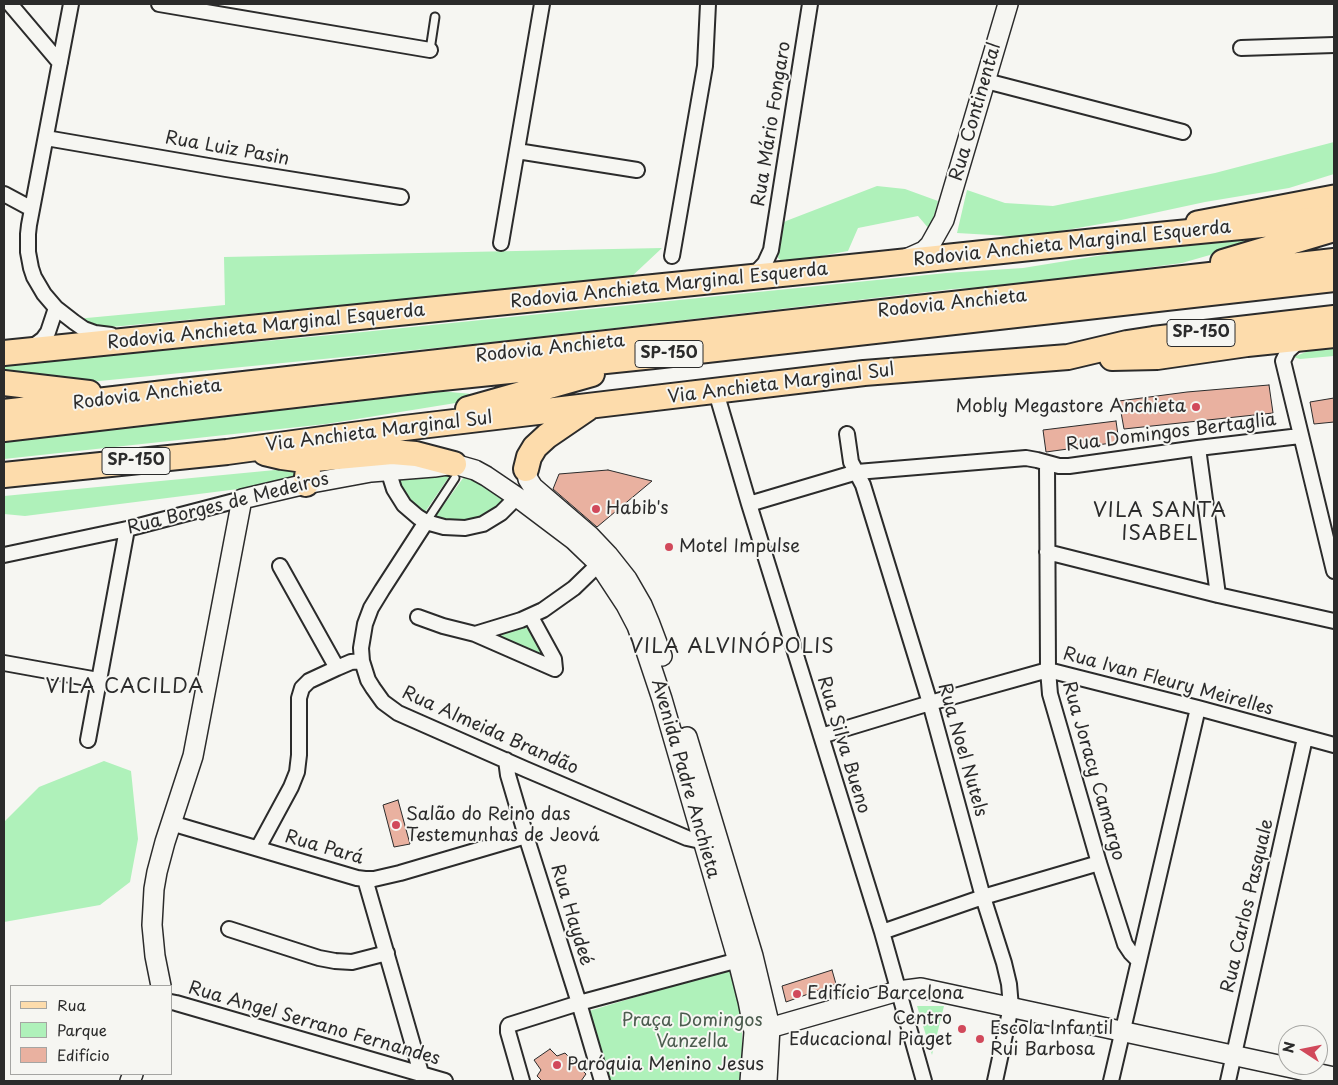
<!DOCTYPE html>
<html>
<head>
<meta charset="utf-8">
<style>
  body { margin:0 }
  #map { position:relative; width:1338px; height:1085px; overflow:hidden; background:#f6f6f2; font-family:"Playpen Sans",sans-serif }
  canvas { display:block }
  .frame { position:absolute; inset:0; border:5px solid #2b2b2b; pointer-events:none }
  .legend { position:absolute; left:10px; top:985px; width:162px; height:90px; box-sizing:border-box; background:#f6f6f2; border:1px solid #a5a5a2; margin:0; padding:6px 9px; list-style:none; font-size:15px; color:#2b2b2b }
  .legend li { display:flex; align-items:center; gap:10px; height:25px }
  .legend b { width:25px; border:1px solid #a5a5a2 }
  .north { position:absolute; left:1278px; top:1025px; width:50px; height:50px; box-sizing:border-box; background:#f6f6f2; border:1px solid #a5a5a2; border-radius:50%; rotate:281deg; font-size:14px; font-weight:700; line-height:20px; text-align:center; color:#2b2b2b }
  .north::after { content:''; display:block; margin:auto; width:18px; height:22px; background:#d1495b; clip-path:polygon(50% 0,100% 100%,50% 72%,0 100%) }
</style>
</head>
<body>
<div id="map">
<canvas width="1338" height="1085"></canvas>
<div class="frame"></div>
<ul class="legend">
<li><b style="height:6px;background:#fddcac"></b>Rua</li>
<li><b style="height:14px;background:#aff1ba"></b>Parque</li>
<li><b style="height:14px;background:#e9b1a0"></b>Edifício</li>
</ul>
<div class="north">N</div>
</div>
<script>
const c = document.querySelector('canvas').getContext('2d');
c.lineJoin = 'round';
function fill(path, color) { c.fillStyle = color; c.fill(path, 'evenodd'); }
const poly = rows => new Path2D(rows.map(r => 'M' + r).join(''));
function trace(path, color, width, dash) { c.strokeStyle = color; c.lineWidth = width; c.lineCap = dash ? 'butt' : 'round'; c.setLineDash(dash || []); c.stroke(path); }
function write(font, color, halo, rows, align = 'center') {
  c.font = font + ' "Playpen Sans",sans-serif'; c.lineWidth = 4; c.setLineDash([]); c.textBaseline = 'middle'; c.strokeStyle = halo; c.fillStyle = color; for (const [text, x, y, turn = 0] of rows) {
    c.save(); c.translate(x, y); c.rotate((+turn || 0) * Math.PI / 180); c.textAlign = isNaN(turn) ? turn : align; if (halo) c.strokeText(text, 0, 0); c.fillText(text, 0, 0); c.restore();
  }
}
const green = poly([
  [1334,142,1334,174,1289,188,1205,202,1112,222,1026,237,957,233,967,190,1005,203,1053,206,1215,173],
  [877,186,905,189,938,201,930,230,918,216,858,228,848,251,784,263,778,258,781,225,786,221],
  [1290,232,1182,263,1016,285,953,289,476,344,69,384,4,373,4,365,353,333,946,273,1023,268,1171,244],
  [662,248,630,278,101,328,76,319,225,305,224,257],
  [1334,348,1334,356,1300,359,1293,357,1314,349],
  [439,391,483,395,468,401,326,424,4,459,4,440,215,416,325,406],
  [296,468,297,479,262,486,25,516,4,514,4,496],
  [453,471,425,512,415,504,407,495,397,477],
  [466,474,506,498,495,509,484,515,474,519,455,521,435,517],
  [532,626,548,657,544,658,511,645,503,638,498,630],
  [104,761,131,771,138,839,130,882,100,905,4,922,4,822,39,787],
  [729,969,742,1018,742,1068,740,1081,611,1081,589,1011],
  [917,1006,944,1006,932,1055]
]);
const building = poly([
  [1269,385,1273,413,1124,429,1119,401,1187,392,1269,385],
  [1334,398,1334,422,1314,424,1310,402,1334,398],
  [1116,421,1119,442,1046,452,1043,430,1116,421],
  [608,470,652,481,597,527,553,489,559,474,608,470],
  [398,800,410,844,394,847,383,805,398,800],
  [832,970,836,984,786,1002,782,986,832,970],
  [550,1049,557,1056,565,1053,586,1074,581,1081,542,1081,537,1076,541,1070,534,1060,550,1049]
]);
const lane = poly([
  [430,50,435,17],
  [426,522,455,478]
]);
const street = poly([
  [10,4,60,63],
  [71,4,29,225,28,234,28,252,31,268,34,277,44,294,56,308,74,322,84,329,95,333,111,335],
  [159,4,430,50],
  [1241,48,1334,45],
  [986,81,1183,132],
  [46,138,226,169,401,197],
  [517,151,637,170],
  [4,194,32,209],
  [501,243,542,4],
  [672,256,705,66,708,4],
  [752,277,765,263,771,250,810,4],
  [1300,340,1288,351,1283,361,1334,571],
  [31,348,43,339,48,332,56,308],
  [716,392,749,504,882,932,924,1081],
  [847,434,851,462,863,485,930,703,983,897,1004,963,1009,984,1011,1007,995,1081],
  [1198,448,1218,595],
  [1047,463,1048,670,1050,694,1099,863,1125,944,1131,953,1138,960],
  [388,470,394,489,404,505,418,517,426,522,444,527,465,528,483,524,501,513,517,497],
  [749,504,857,472,1026,458,1037,460,1059,466,1069,466,1198,448,1300,436],
  [426,522,382,590,371,608,365,624,361,648,362,661,368,680,373,688,383,702,398,713,525,769,687,838,696,840,712,840],
  [1047,552,1218,595,1334,621],
  [4,555,127,529,242,499],
  [280,566,337,668],
  [418,617,443,626,475,634,555,669,554,659,531,617],
  [475,634,521,620,543,610,574,588,605,558],
  [4,663,98,680],
  [821,736,930,703,1048,670,1198,708,1334,745],
  [88,740,127,529],
  [506,760,508,775,526,836,579,1003,602,1081],
  [171,823,357,878,365,879,374,879,400,873,526,836],
  [258,848,291,787,297,772,299,755,299,698,302,688,309,681,337,668,351,662,362,661],
  [365,879,423,1080],
  [229,929,319,958,335,961,352,962,387,953],
  [882,932,983,897,1099,863],
  [171,1002,176,1003,445,1081],
  [522,1081,508,1032,508,1027,509,1025,579,1003,746,958],
  [1111,1081,1198,708],
  [1228,1081,1305,738]
]);
const secondary = poly([
  [906,259,924,251,930,245,944,220,1008,4],
  [526,469,528,479,533,487,590,536,608,555,627,579,642,605,650,624,662,656],
  [687,737,753,956,770,1027,767,1081],
  [161,986,155,956,152,925,154,889,157,872,165,842,193,756,242,499,306,484,371,472,434,467,454,464,475,470,486,476,517,497,574,540,599,564,626,605,637,626,646,651,662,699,738,961,748,1001,754,1032,750,1081],
  [759,1031,898,991,921,988,1334,1077],
  [130,1081,133,1074]
]);
const primary = poly([
  [1197,222,1334,196]
]);
const highway = poly([
  [1223,262,1334,229],
  [4,353,880,264,1096,241,1334,218],
  [1112,358,1157,357,1247,344,1334,335],
  [4,383,89,393],
  [468,409,592,374],
  [4,412,173,392,1334,261],
  [4,429,432,379,654,356,1334,279],
  [265,453,282,457,304,460,392,452,416,454,454,464],
  [304,460,308,470,306,484],
  [526,469,529,457,535,447,547,436,588,408],
  [4,475,227,452,404,428,864,373,1068,357,1127,343,1153,339,1334,318]
]);
const markers = [
  [1196,407,5,"#d1495b"],
  [596,509,5,"#d1495b"],
  [669,547,5,"#d1495b"],
  [396,825,5,"#d1495b"],
  [797,994,5,"#d1495b"],
  [962,1029,5,"#d1495b"],
  [980,1039,5,"#d1495b"],
  [557,1065,5,"#d1495b"]
];
const shields = [
  [1201,333,68],
  [669,354,68],
  [136,461,68]
];
const shieldNames = [
  ["SP-150",1201,333],
  ["SP-150",669,354],
  ["SP-150",136,461]
];
const streetNames = [
  ["Rua Continental",976,112,-74],
  ["Rua Mário Fongaro",772,124,-81],
  ["Rua Luiz Pasin",227,149,10],
  ["Rodovia Anchieta Marginal Esquerda",1072,244,-6],
  ["Rodovia Anchieta Marginal Esquerda",669,286,-6],
  ["Rodovia Anchieta",952,304,-6],
  ["Rodovia Anchieta Marginal Esquerda",266,327,-6],
  ["Rodovia Anchieta",550,349,-6],
  ["Via Anchieta Marginal Sul",781,384,-7],
  ["Rodovia Anchieta",147,395,-7],
  ["Via Anchieta Marginal Sul",379,432,-7],
  ["Rua Domingos Bertaglia",1171,433,-7],
  ["Rua Borges de Medeiros",228,504,-14],
  ["Rua Ivan Fleury Meirelles",1168,682,15],
  ["Rua Almeida Brandão",490,731,24],
  ["Rua Silva Bueno",843,745,73],
  ["Rua Noel Nutels",962,750,74],
  ["Rua Joracy Camargo",1093,771,74],
  ["Avenida Padre Anchieta",685,779,74],
  ["Rua Pará",324,848,16],
  ["Rua Carlos Pasquale",1248,906,-77],
  ["Rua Haydeé",571,915,73],
  ["Rua Angel Serrano Fernandes",314,1024,16]
];
const poiNames = [
  ["Mobly Megastore Anchieta",1186,407,"right"],
  ["Habib's",606,509],
  ["Motel Impulse",679,547],
  ["Salão do Reino das",406,815],
  ["Testemunhas de Jeová",406,836],
  ["Edifício Barcelona",807,994],
  ["Centro",952,1019,"right"],
  ["Educacional Piaget",952,1040,"right"],
  ["Escola Infantil",990,1029],
  ["Rui Barbosa",990,1050],
  ["Paróquia Menino Jesus",567,1065]
];
const parkNames = [
  ["Praça Domingos",692,1021],
  ["Vanzella",692,1042]
];
const quarterNames = [
  ["VILA SANTA",1160,511],
  ["ISABEL",1160,534],
  ["VILA ALVINÓPOLIS",732,647],
  ["VILA CACILDA",125,687]
];
fill(green, '#aff1ba');
fill(building, '#e9b1a0');
trace(building, '#2b2b2b', 1);
trace(lane, '#2b2b2b', 11);
trace(street, '#2b2b2b', 18);
trace(secondary, '#2b2b2b', 22);
trace(primary, '#2b2b2b', 25);
trace(highway, '#2b2b2b', 28);
trace(lane, '#f6f6f2', 7);
trace(street, '#f6f6f2', 14);
trace(secondary, '#f6f6f2', 19);
trace(primary, '#fddcac', 21);
trace(highway, '#fddcac', 24);
for (const [x, y, r, color] of markers) { const dot = new Path2D(); dot.arc(x, y, r, 0, 2 * Math.PI); c.fillStyle = color; c.fill(dot); trace(dot, '#f6f6f2', 2); }
for (const [x, y, w] of shields) { const box = new Path2D(); box.roundRect(x - w / 2, y - 13.5, w, 27, 4); c.fillStyle = '#f6f6f2'; c.fill(box); trace(box, '#2b2b2b', 1); }
write('bold 16px', '#2b2b2b', null, shieldNames);
write('18px', '#2b2b2b', '#f6f6f2', streetNames);
write('18px', '#2b2b2b', '#f6f6f2', poiNames, 'left');
write('18px', '#4c5c4f', '#f6f6f2', parkNames);
c.letterSpacing = '1px';
write('20px', '#2b2b2b', '#f6f6f2', quarterNames);
c.letterSpacing = '0px';
</script>
</body>
</html>
